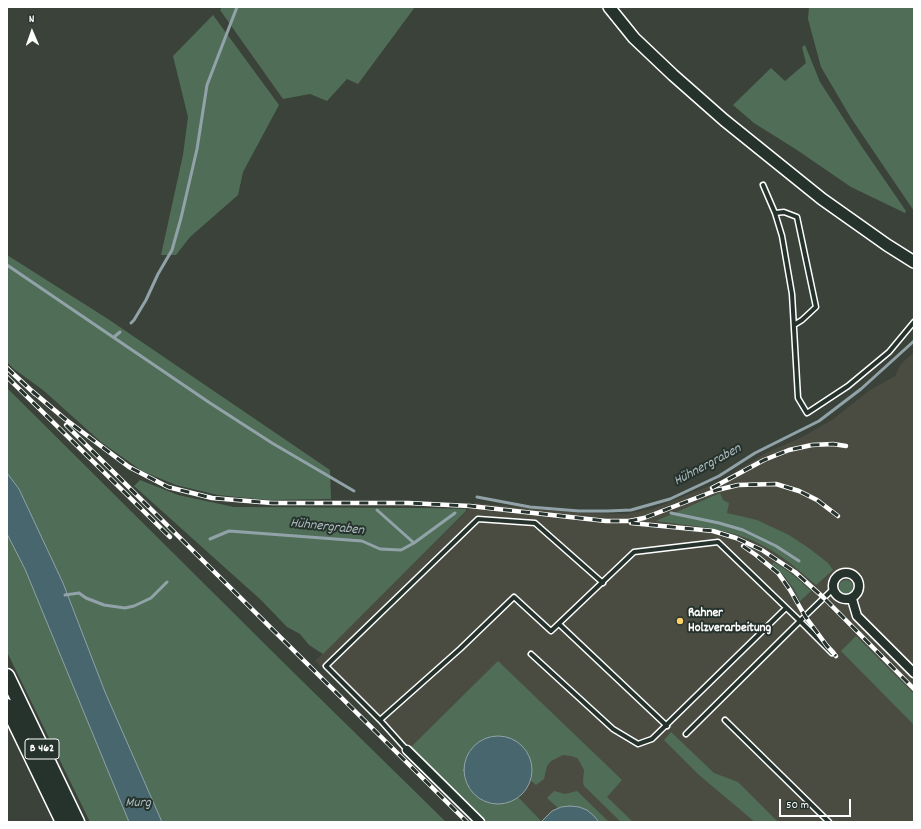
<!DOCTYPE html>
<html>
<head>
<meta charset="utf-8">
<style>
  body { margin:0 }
  #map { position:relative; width:921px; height:829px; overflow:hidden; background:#3b4239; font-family:Dekko,sans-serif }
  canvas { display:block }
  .frame { position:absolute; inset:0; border:8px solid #fff; pointer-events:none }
  .north { position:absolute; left:12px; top:12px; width:40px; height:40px; -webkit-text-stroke:3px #26332d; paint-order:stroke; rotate:358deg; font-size:11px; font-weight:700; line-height:16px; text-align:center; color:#fff }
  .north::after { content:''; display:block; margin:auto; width:14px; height:18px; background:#fff; clip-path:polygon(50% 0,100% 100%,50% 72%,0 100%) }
  .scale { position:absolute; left:779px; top:799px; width:72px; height:18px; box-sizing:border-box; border:2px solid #fff; border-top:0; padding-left:5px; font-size:12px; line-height:14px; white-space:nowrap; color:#fff; -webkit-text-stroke:3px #26332d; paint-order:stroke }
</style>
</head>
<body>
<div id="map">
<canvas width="921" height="829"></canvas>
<div class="frame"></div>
<div class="north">N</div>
<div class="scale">50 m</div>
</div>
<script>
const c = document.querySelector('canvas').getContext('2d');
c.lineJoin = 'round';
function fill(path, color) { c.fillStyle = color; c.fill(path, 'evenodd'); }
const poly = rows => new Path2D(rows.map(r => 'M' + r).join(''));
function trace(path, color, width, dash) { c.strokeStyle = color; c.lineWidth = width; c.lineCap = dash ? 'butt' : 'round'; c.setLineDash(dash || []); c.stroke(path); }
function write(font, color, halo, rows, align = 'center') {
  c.font = font + ' Dekko,sans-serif'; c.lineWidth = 4; c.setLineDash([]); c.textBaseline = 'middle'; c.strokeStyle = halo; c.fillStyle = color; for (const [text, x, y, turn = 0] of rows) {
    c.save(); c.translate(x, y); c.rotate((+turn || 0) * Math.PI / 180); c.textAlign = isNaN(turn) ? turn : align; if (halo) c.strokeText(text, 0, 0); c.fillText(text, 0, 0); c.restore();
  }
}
const built = poly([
  [914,352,914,822,485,822,380,720,315,661,475,503,580,513,626,514,652,509,719,482,764,454,802,437,832,420,870,390,895,376,901,364]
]);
const green = poly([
  [222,7,415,7,358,84,347,79,327,101,310,94,283,99,220,10],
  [809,7,914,7,914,211,851,118,821,67,808,19],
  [213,15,279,105,243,172,238,195,190,237,176,255,161,255,183,155,188,117,173,56],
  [805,45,820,82,862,147,906,211,905,213,851,187,797,150,754,123,733,105,771,68,785,81,806,63,802,47],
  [7,255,108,319,330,470,331,499,267,500,218,495,176,485,142,471,101,442,43,390,14,369,7,362],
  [7,388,292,671,446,822,162,822,105,692,63,583,19,489,7,473],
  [140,480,178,495,234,507,425,508,466,509,466,511,323,654,309,645,300,634,287,627,261,600,134,486],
  [720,493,723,500,729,503,727,513,757,520,789,535,810,549,828,563,833,570,816,585,790,563,773,551,754,541,735,534,710,528,656,521],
  [7,534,25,569,129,822,90,822,7,652],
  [774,562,792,574,811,591,800,601,794,589,785,577,772,564],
  '839 587a7 7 0 1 1 14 0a7 7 0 1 1-14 0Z',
  [856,636,914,694,914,725,841,651],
  [498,661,622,780,607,797,633,822,621,822,584,786,583,782,584,770,581,764,577,758,571,756,563,755,551,761,547,766,544,779,536,785,530,780,532,772,528,755,523,747,516,742,509,738,513,800,518,797,541,821,485,822,410,748],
  [671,732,714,773,738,782,778,822,755,822,699,775,664,740],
  [554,791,565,794,577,791,609,822,599,822,594,816,587,810,579,807,558,808,547,798]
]);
const water = poly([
  [7,473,19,489,63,583,105,692,162,822,129,822,25,569,7,534,7,473],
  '464 770a34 34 0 1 1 68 0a34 34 0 1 1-68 0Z',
  [570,806,579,807,587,810,594,816,599,822,541,822,552,811,561,807,570,806]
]);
const stream = poly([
  [7,265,210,403,272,443,354,491],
  [131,323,134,320,146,300,158,274,172,250,181,218,197,149,207,85,237,7],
  [114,337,120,332],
  [477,497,530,507,579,511,608,511,631,510,670,499,719,476,755,453,819,421,861,389,914,341],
  [377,510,414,543],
  [671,513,719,523,743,530,776,546,799,561],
  [210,539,229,531,362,541,380,549,401,550,414,543,455,513],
  [65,595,79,593,86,598,104,605,125,608,134,606,151,598,167,582]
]);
const service = poly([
  [763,185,775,213,782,236,792,294,798,398,807,413,848,386,889,352,914,322],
  [775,213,784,212,797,217,816,307,802,320,794,325],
  [559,624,667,726],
  [531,654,613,729,638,744,652,739,786,608],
  [380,720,460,649,514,597,551,631,634,552,718,542,800,621,833,589],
  [725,720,829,822],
  [686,734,800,621,832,653],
  [407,750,380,720,326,666,478,519,535,523,603,583]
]);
const minor = poly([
  '833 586a13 13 0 1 1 26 0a13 13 0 1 1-26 0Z',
  [852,599,857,616,914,673],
  [407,750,480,822]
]);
const tertiary = poly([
  [609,7,634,38,673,75,724,120,822,199,887,245,914,262]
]);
const trunk = poly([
  [7,676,77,822],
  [7,706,63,822]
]);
const rail = poly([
  [7,368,35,394],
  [7,377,170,537],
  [32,391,65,419,129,467,168,487,212,498,272,503,408,503,470,506,606,521,629,521,644,518,717,490,738,485,776,484,799,491,817,500,838,516],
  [66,425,467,822],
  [712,488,764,460,789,450,812,445,833,444,846,446],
  [631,523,713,531,736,538,762,550,795,572,824,598,914,689],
  [743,546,756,555,778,573,790,590,805,616,827,646,836,656]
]);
const markers = [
  [680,621,4,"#ffd166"]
];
const shields = [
  [42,749,34]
];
const shieldNames = [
  ["B 462",42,749]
];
const poiNames = [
  ["Rahner",688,614],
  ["Holzverarbeitung",688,629]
];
const waterNames = [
  ["Hühnergraben",708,466,-28],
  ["Hühnergraben",327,528,6],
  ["Murg",138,804]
];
fill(built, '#4a4c41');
fill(green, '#506e57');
fill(water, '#48666e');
trace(water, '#91a3a8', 1);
trace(stream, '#91a3a8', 3);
trace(service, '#fff', 7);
trace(minor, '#fff', 11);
trace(tertiary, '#fff', 14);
trace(trunk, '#fff', 17);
trace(service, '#26332d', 4);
trace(minor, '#26332d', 8);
trace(tertiary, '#26332d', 11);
trace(trunk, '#26332d', 14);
trace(rail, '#fff', 4.5);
trace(rail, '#26332d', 3, [9]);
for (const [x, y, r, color] of markers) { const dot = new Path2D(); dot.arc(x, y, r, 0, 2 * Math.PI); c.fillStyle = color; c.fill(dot); trace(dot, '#26332d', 1.5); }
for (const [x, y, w] of shields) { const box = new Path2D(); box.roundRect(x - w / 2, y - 10, w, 20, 3); c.fillStyle = '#26332d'; c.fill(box); trace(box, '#fff', 1); }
write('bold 12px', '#fff', null, shieldNames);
write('bold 13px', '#fff', '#26332d', poiNames, 'left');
write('italic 14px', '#adbabe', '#26332d', waterNames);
</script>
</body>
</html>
